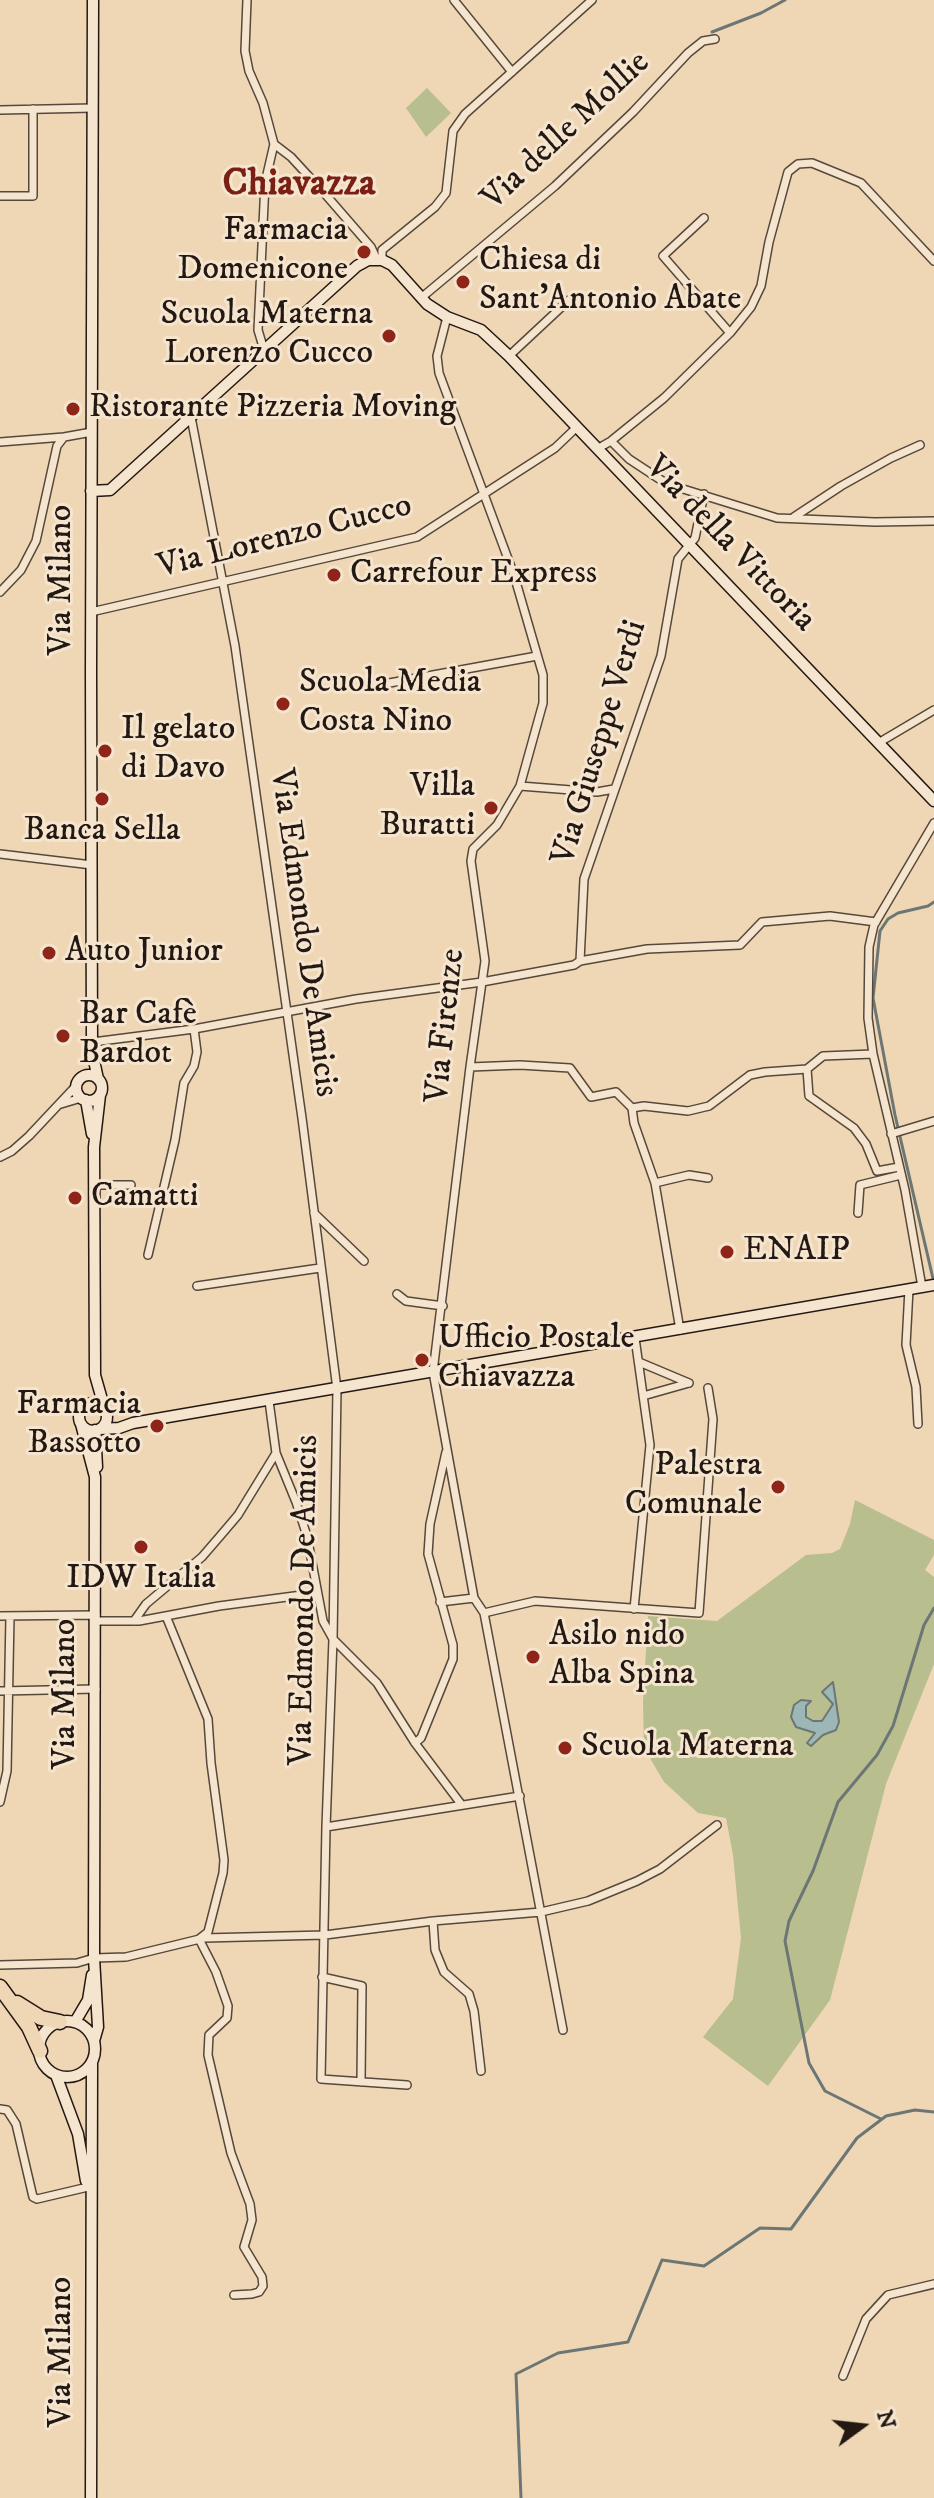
<!DOCTYPE html>
<html>
<head>
<meta charset="utf-8">
<style>
  body { margin:0 }
  #map { position:relative; width:934px; height:2498px; overflow:hidden; background:#efd7b5; font-family:"IM FELL DW Pica",serif }
  canvas { display:block }
  .north { position:absolute; left:822px; top:2386px; width:80px; height:80px; -webkit-text-stroke:6px #f5e5cf; paint-order:stroke; rotate:75deg; font-size:22px; font-weight:700; line-height:32px; text-align:center; color:#231812 }
  .north::after { content:''; display:block; margin:auto; width:28px; height:36px; background:#231812; clip-path:polygon(50% 0,100% 100%,50% 72%,0 100%) }
</style>
</head>
<body>
<div id="map">
<canvas width="934" height="2498"></canvas>
<div class="north">N</div>
</div>
<script>
const c = document.querySelector('canvas').getContext('2d');
c.lineJoin = 'round';
function fill(path, color) { c.fillStyle = color; c.fill(path, 'evenodd'); }
const poly = rows => new Path2D(rows.map(r => 'M' + r).join(''));
function trace(path, color, width, dash) { c.strokeStyle = color; c.lineWidth = width; c.lineCap = dash ? 'butt' : 'round'; c.setLineDash(dash || []); c.stroke(path); }
function write(font, color, halo, rows, align = 'center') {
  c.font = font + ' "IM FELL DW Pica",serif'; c.lineWidth = 6; c.setLineDash([]); c.textBaseline = 'middle'; c.strokeStyle = halo; c.fillStyle = color; for (const [text, x, y, turn = 0] of rows) {
    c.save(); c.translate(x, y); c.rotate((+turn || 0) * Math.PI / 180); c.textAlign = isNaN(turn) ? turn : align; if (halo) c.strokeText(text, 0, 0); c.fillText(text, 0, 0); c.restore();
  }
}
const green = poly([
  [427,88,451,113,426,137,406,108],
  [855,1500,934,1540,934,1555,925,1570,934,1577,934,1664,886,1784,830,2000,768,2086,703,2037,733,1999,741,1938,733,1855,726,1818,698,1813,664,1782,644,1748,643,1702,648,1616,717,1621,806,1555,832,1553,840,1549,850,1524]
]);
const water = poly([
  [833,1682,839,1722,836,1730,823,1735,811,1746,807,1743,815,1733,796,1727,791,1717,794,1705,801,1700,811,1701,806,1706,806,1717,813,1721,822,1721,833,1704,822,1692,833,1682]
]);
const stream = poly([
  [712,32,761,13,785,0],
  [934,902,928,906,898,913,888,919,880,931,873,998,895,1115,934,1283],
  [881,2119,825,2091,809,2063,785,1941,789,1921,813,1871,838,1802,877,1755,893,1726,924,1625,934,1608],
  [521,2498,516,2374,558,2353,628,2342,662,2260,704,2266,760,2228,791,2229,857,2138,886,2116,915,2110,934,2112]
]);
const street = poly([
  [247,0,245,51,249,71,263,103,274,144,291,157,325,194,371,247,376,258],
  [454,0,512,72],
  [0,110,93,108],
  [0,196,33,196,33,109],
  [704,218,663,256,730,333],
  [382,260,382,250,435,207,446,193,453,131,465,114,592,0],
  [421,298,555,186,633,112,688,53,703,41,715,39],
  [447,317,437,356,439,373,514,575,543,675,543,703,520,786,497,825,473,849,471,861,485,961,470,1067,433,1372,474,1598,484,1613,563,2030],
  [264,350,258,330,265,183,274,144],
  [509,356,569,300],
  [191,417,235,646,302,1118,337,1389,333,1639,326,1827,321,2079,407,2085],
  [611,441,629,459,667,484,777,518,875,522,934,521],
  [0,442,64,437],
  [597,449,611,441,664,398,730,333,751,307,761,286,769,242,788,172,798,164,812,163,861,183,934,261],
  [704,494,695,538,678,559,661,656,584,879,580,961,647,949,740,945,762,922,830,916,876,922],
  [794,517,841,486,891,458,920,445],
  [0,592,21,570,36,541,57,446,64,437,92,432],
  [91,612,417,537,555,448,577,427],
  [373,686,537,656],
  [880,742,934,710],
  [520,786,597,792,614,789],
  [0,854,92,865],
  [93,1042,194,1029,356,999,482,982,574,965,580,961],
  [470,1067,520,1065,570,1068,591,1097,616,1092,632,1108],
  [807,1069,809,1096,854,1128,866,1144,877,1171,899,1167],
  [61,1104,81,1098],
  [632,1108,644,1106,688,1111,709,1106,750,1075,765,1072,807,1069,823,1056,873,1054],
  [632,1108,634,1123,655,1183,680,1330],
  [891,1134,934,1121],
  [0,1157,12,1151,29,1136,76,1086],
  [655,1183,689,1175,708,1178],
  [94,1185,131,1185],
  [314,1213,364,1261],
  [858,1213,860,1185,901,1175],
  [148,1255,175,1140,184,1083,194,1066,197,1052,194,1029],
  [197,1286,320,1268],
  [922,1287,905,1190,873,1054,868,1018,869,947,874,925,934,823],
  [909,1289,906,1345,916,1387,918,1424],
  [397,1294,406,1301,443,1306],
  [639,1362,689,1383],
  [643,1396,689,1383],
  [269,1401,276,1453,296,1502,307,1536,323,1621,333,1639,377,1683,415,1743,461,1804],
  [440,1602,474,1598],
  [634,1609,650,1445,635,1338],
  [484,1613,535,1601,699,1613,713,1419,708,1388],
  [0,1616,96,1615],
  [166,1616,208,1719,211,1763,224,1860,223,1873,208,1932,199,1939,216,1972,228,2006,227,2018,209,2035,208,2055,231,2153,250,2204,252,2220,244,2247,262,2277,263,2286,259,2292,252,2294,234,2295],
  [96,1621,139,1621,219,1606,317,1593],
  [134,1621,146,1604,202,1557,221,1535,238,1515,276,1453],
  [0,1691,96,1689],
  [415,1743,421,1738,453,1659,453,1645,428,1554,430,1524,446,1452],
  [0,1802,7,1771,10,1616],
  [326,1827,520,1796],
  [433,1921,435,1950,444,1972,469,1994,474,2011,481,2071],
  [0,1965,77,1963,94,1958,126,1957,204,1938,325,1935,433,1921,541,1912,588,1901,637,1881,660,1869,717,1825],
  [322,1977,362,1986,361,2082],
  [0,2109,7,2110,16,2124,33,2197,37,2199,88,2187],
  [843,2376,866,2319,888,2295,934,2284]
]);
const secondary = poly([
  [93,0,91,671,92,1051,98,1079],
  [91,491,110,490,357,266,368,260,382,260,392,265,427,304,447,317,481,330,509,356,934,801],
  '76 1088a13 13 0 1 1 26 0a13 13 0 1 1-26 0Z',
  [100,1095,94,1147,95,1375,105,1410],
  [86,1100,92,1134],
  '79 1417a14 14 0 1 1 28 0a14 14 0 1 1-28 0Z',
  [81,1424,95,1477,94,1958,98,2027,94,2041],
  [100,1429,119,1428,133,1423,934,1285],
  [95,1430,97,1467],
  '39 2049a28 28 0 1 1 56 0a28 28 0 1 1-56 0Z',
  [75,2022,88,2000,92,1975],
  [56,2075,78,2134,86,2181],
  [91,2498,92,2062]
]);
const highway = poly([
  [0,1987,29,2027,40,2051],
  [17,2003,41,2018,60,2022]
]);
const markers = [
  [364,252,8,"#8f2418"],
  [463,282,8,"#8f2418"],
  [389,336,8,"#8f2418"],
  [73,409,8,"#8f2418"],
  [334,575,8,"#8f2418"],
  [283,704,8,"#8f2418"],
  [105,751,8,"#8f2418"],
  [102,799,8,"#8f2418"],
  [491,808,8,"#8f2418"],
  [49,953,8,"#8f2418"],
  [63,1036,8,"#8f2418"],
  [75,1198,8,"#8f2418"],
  [727,1252,8,"#8f2418"],
  [422,1360,8,"#8f2418"],
  [157,1426,8,"#8f2418"],
  [778,1487,8,"#8f2418"],
  [141,1547,8,"#8f2418"],
  [533,1657,8,"#8f2418"],
  [565,1748,8,"#8f2418"]
];
const streetNames = [
  ["Via delle Mollie",567,132,-43],
  ["Via Lorenzo Cucco",285,538,-14],
  ["Via della Vittoria",729,545,46],
  ["Via Milano",63,580,-90],
  ["Via Giuseppe Verdi",601,743,-73],
  ["Via Edmondo De Amicis",302,933,82],
  ["Via Firenze",447,1026,-84],
  ["Via Edmondo De Amicis",306,1600,-89],
  ["Via Milano",67,1694,-90],
  ["Via Milano",63,2352,-90]
];
const poiNames = [
  ["Farmacia",348,232,"right"],
  ["Domenicone",348,271,"right"],
  ["Chiesa di",479,262],
  ["Sant'Antonio Abate",479,301],
  ["Scuola Materna",373,316,"right"],
  ["Lorenzo Cucco",373,355,"right"],
  ["Ristorante Pizzeria Moving",89,409],
  ["Carrefour Express",350,575],
  ["Scuola Media",299,684],
  ["Costa Nino",299,723],
  ["Il gelato",121,731],
  ["di Davo",121,770],
  ["Villa",475,788,"right"],
  ["Buratti",475,827,"right"],
  ["Banca Sella",102,832,"center"],
  ["Auto Junior",65,953],
  ["Bar Cafè",79,1016],
  ["Bardot",79,1055],
  ["Camatti",91,1198],
  ["ENAIP",743,1252],
  ["Ufficio Postale",438,1340],
  ["Chiavazza",438,1379],
  ["Farmacia",141,1406,"right"],
  ["Bassotto",141,1445,"right"],
  ["Palestra",762,1467,"right"],
  ["Comunale",762,1506,"right"],
  ["IDW Italia",141,1580,"center"],
  ["Asilo nido",549,1637],
  ["Alba Spina",549,1676],
  ["Scuola Materna",581,1748]
];
const quarterNames = [
  ["Chiavazza",299,186]
];
fill(green, '#b8be8e');
fill(water, '#9db7b7');
trace(water, '#6c7775', 2);
trace(stream, '#6c7775', 3);
trace(street, '#56483b', 10);
trace(secondary, '#231812', 13);
trace(highway, '#231812', 17);
trace(street, '#f5e5cf', 7);
trace(secondary, '#f5e5cf', 10);
trace(highway, '#efd7b5', 14);
for (const [x, y, r, color] of markers) { const dot = new Path2D(); dot.arc(x, y, r, 0, 2 * Math.PI); c.fillStyle = color; c.fill(dot); trace(dot, '#f5e5cf', 3); }
write('34px', '#231812', '#f5e5cf', streetNames);
write('34px', '#231812', '#f5e5cf', poiNames, 'left');
write('bold 38px', '#7a1f14', '#f5e5cf', quarterNames);
</script>
</body>
</html>
